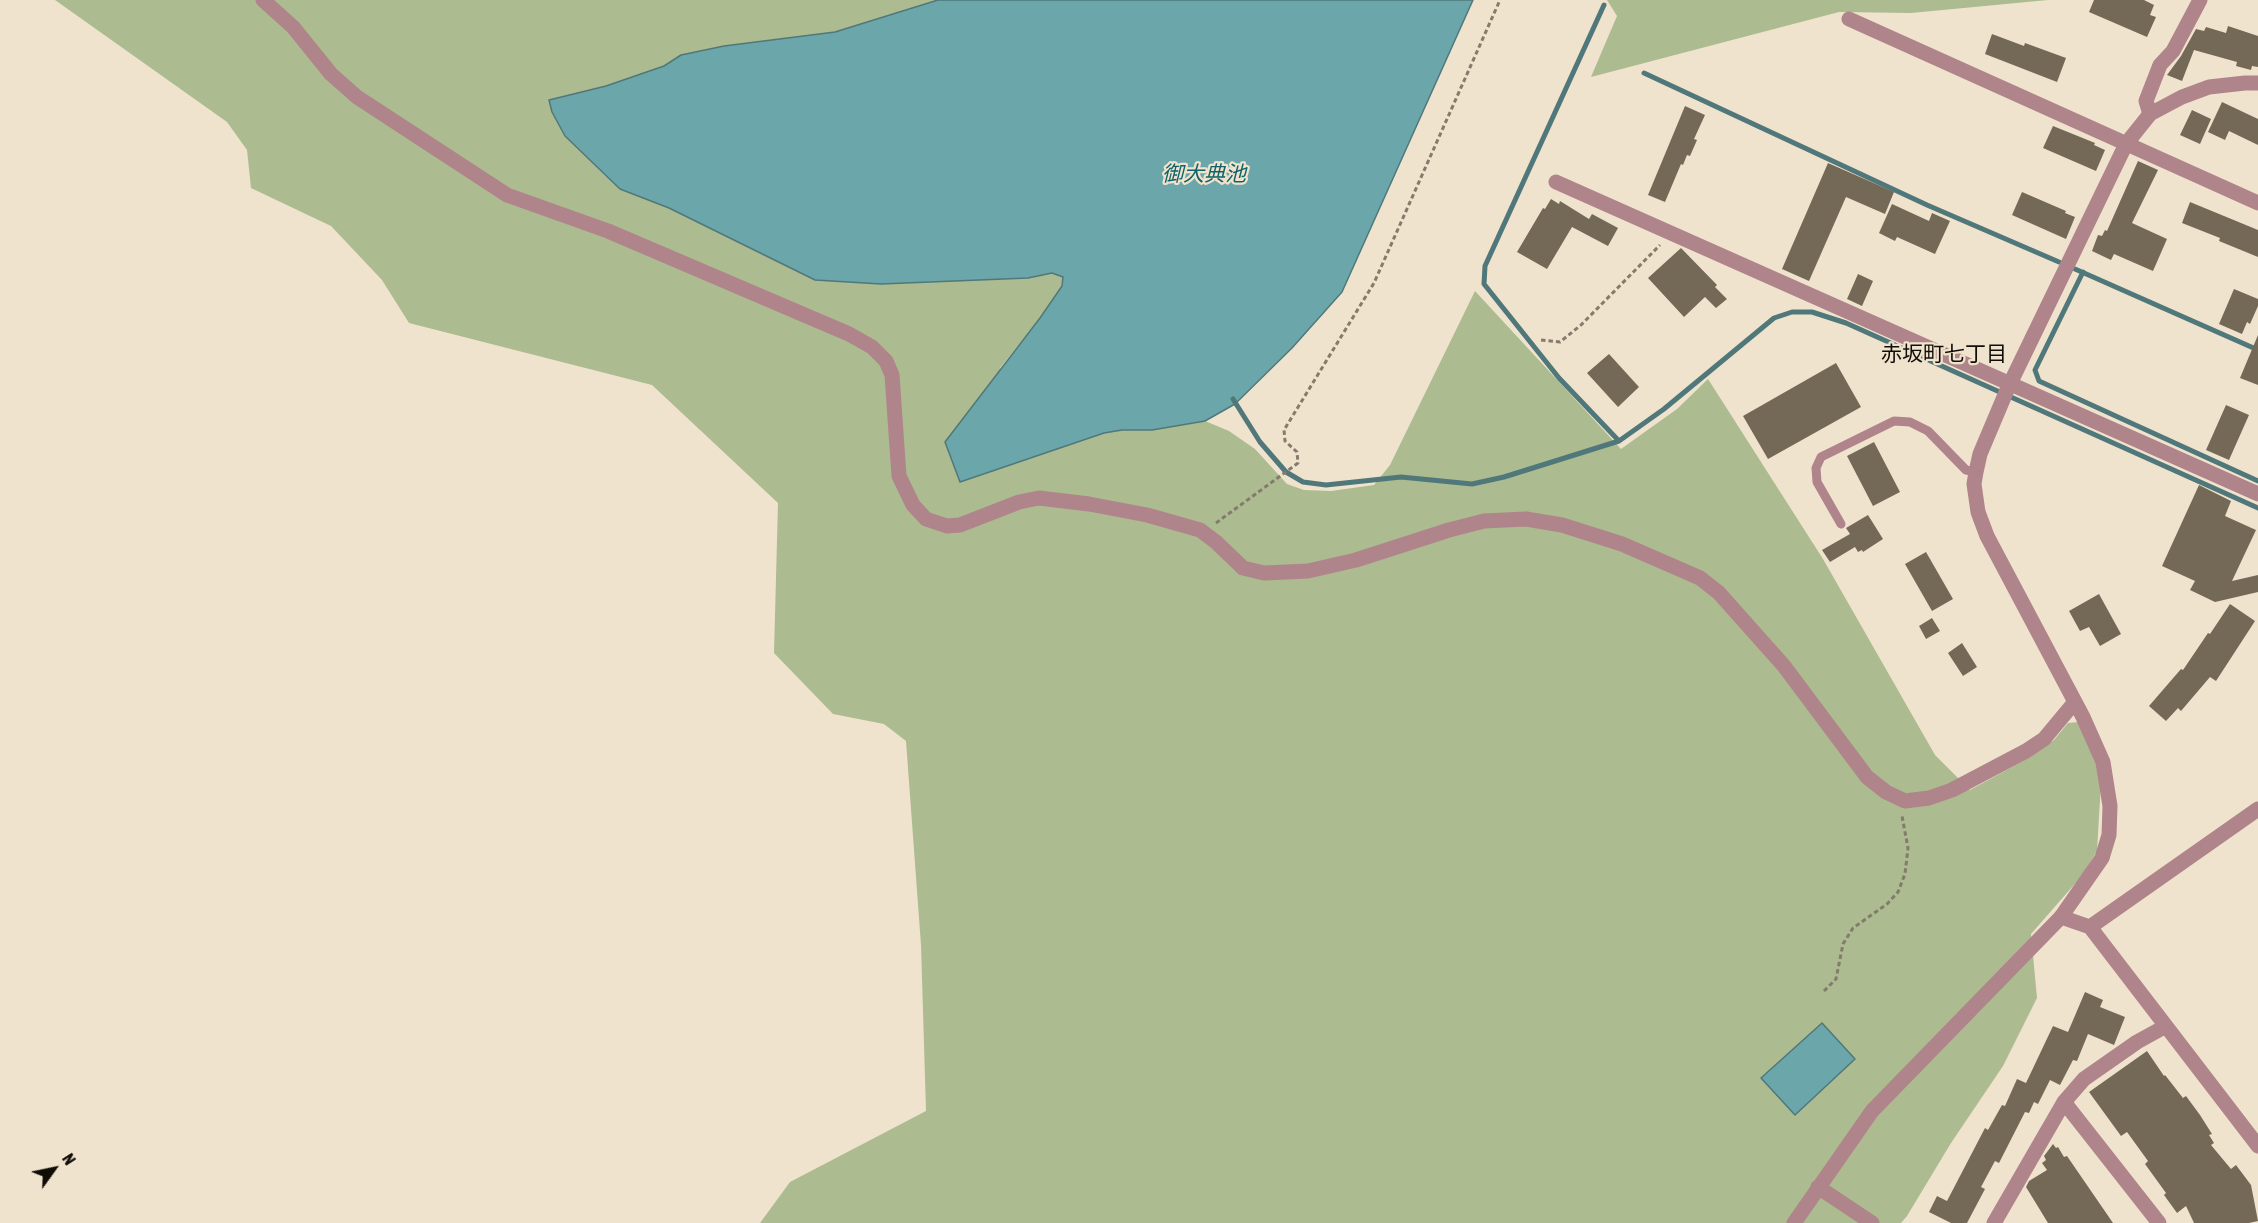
<!DOCTYPE html>
<html>
<head>
<meta charset="utf-8">
<style>
  body { margin:0 }
  #map { position:relative; width:2258px; height:1223px; overflow:hidden; background:#f0e3cd; font-family:"Asap Condensed",sans-serif }
  canvas { display:block }
  .north { position:absolute; left:24px; top:1139px; width:60px; height:60px; -webkit-text-stroke:4px #f0e3cd; paint-order:stroke; rotate:57deg; font-size:16px; font-weight:700; line-height:24px; text-align:center; color:#100c06 }
  .north::after { content:''; display:block; margin:auto; width:21px; height:27px; background:#100c06; clip-path:polygon(50% 0,100% 100%,50% 72%,0 100%) }
</style>
</head>
<body>
<div id="map">
<canvas width="2258" height="1223"></canvas>
<div class="north">N</div>
</div>
<script>
const c = document.querySelector('canvas').getContext('2d');
c.lineJoin = 'round';
function fill(path, color) { c.fillStyle = color; c.fill(path, 'evenodd'); }
const poly = rows => new Path2D(rows.map(r => 'M' + r).join(''));
function trace(path, color, width, dash) { c.strokeStyle = color; c.lineWidth = width; c.lineCap = dash ? 'butt' : 'round'; c.setLineDash(dash || []); c.stroke(path); }
function write(font, color, halo, rows, align = 'center') {
  c.font = font + ' "Asap Condensed","Noto Sans JP",sans-serif'; c.lineWidth = 4.5; c.setLineDash([]); c.textBaseline = 'middle'; c.strokeStyle = halo; c.fillStyle = color; for (const [text, x, y, turn = 0] of rows) {
    c.save(); c.translate(x, y); c.rotate((+turn || 0) * Math.PI / 180); c.textAlign = isNaN(turn) ? turn : align; if (halo) c.strokeText(text, 0, 0); c.fillText(text, 0, 0); c.restore();
  }
}
const forest = poly([
  [55,0,938,0,835,32,724,46,681,55,664,66,606,86,550,100,565,136,620,189,669,208,814,280,881,284,1028,278,1052,273,1064,277,1062,286,1040,318,1000,368,1014,464,1104,433,1122,430,1152,430,1205,421,1229,431,1255,449,1287,484,1304,490,1331,491,1374,485,1390,465,1475,291,1621,449,1677,409,1708,379,1823,559,1935,755,1970,790,2023,761,2054,740,2068,723,2079,722,2095,756,2101,783,2097,851,2080,878,2031,934,2037,998,2003,1066,1951,1143,1907,1216,1901,1223,760,1223,790,1182,926,1111,921,945,906,741,884,724,833,714,774,653,778,503,652,385,409,323,382,280,331,226,251,188,247,150,227,122],
  [1607,0,2048,0,1911,13,1839,12,1591,77,1617,16]
]);
const water = poly([
  [938,0,1473,0,1342,292,1292,348,1235,404,1205,421,1152,430,1122,430,1104,433,960,482,945,442,1040,318,1062,286,1063,277,1052,273,1028,278,881,284,815,280,669,208,620,189,565,136,552,112,549,100,606,86,664,66,681,55,724,46,835,32,938,0],
  [1822,1023,1855,1059,1795,1115,1761,1078,1822,1023]
]);
const stream = poly([
  [1604,5,1485,266,1484,284,1559,378,1619,441],
  [1644,73,1927,205,2059,262],
  [2075,269,2258,350],
  [2083,272,2035,370,2039,381,2258,481],
  [1233,399,1260,442,1286,472,1303,482,1326,485,1401,477,1472,484,1504,477,1619,441,1664,409,1774,318,1792,312,1812,312,1846,323,2258,508]
]);
const building = poly([
  [2094,0,2144,0,2154,5,2150,15,2156,17,2147,37,2089,12],
  [2228,26,2258,36,2258,67,2252,66,2251,70,2236,66,2237,62,2194,50,2182,81,2167,75,2181,56,2196,29,2204,31,2206,27,2226,33],
  [1992,34,2024,46,2025,43,2066,58,2057,82,1985,54],
  [2222,102,2258,119,2258,145,2229,131,2225,140,2208,132],
  [1685,106,1705,115,1694,139,1697,140,1690,156,1687,155,1683,165,1681,164,1665,202,1648,195],
  [2192,110,2211,119,2200,144,2180,135],
  [2053,126,2095,143,2094,145,2105,150,2096,171,2043,148],
  [2138,161,2158,170,2132,223,2167,239,2153,271,2114,254,2111,260,2092,251,2098,235,2102,236,2105,230,2107,231],
  [1828,163,1894,192,1885,214,1846,197,1809,281,1782,269],
  [2022,192,2066,211,2065,213,2075,217,2066,239,2012,215],
  [1551,199,1559,204,1560,201,1589,219,1592,214,1618,228,1608,246,1572,227,1547,269,1517,252,1543,208,1545,209],
  [2190,202,2258,230,2258,257,2219,241,2220,238,2182,223],
  [1892,204,1929,221,1932,213,1950,221,1935,254,1897,237,1895,241,1879,233],
  [1681,248,1717,285,1715,287,1727,299,1716,308,1705,297,1684,317,1648,278],
  [1858,274,1873,281,1862,306,1847,299],
  [2234,289,2258,299,2258,306,2250,324,2247,322,2242,334,2219,324],
  [2258,335,2258,385,2240,378],
  [1609,354,1639,387,1618,407,1587,373],
  [1836,363,1861,407,1768,459,1743,416],
  [2226,405,2249,415,2229,460,2206,450],
  [1874,442,1900,492,1873,506,1847,456],
  [2199,485,2231,501,2225,516,2256,530,2232,581,2258,575,2258,592,2215,602,2190,590,2195,581,2162,566],
  [1868,515,1883,539,1863,552,1862,550,1858,552,1855,547,1830,562,1822,550,1850,534,1846,528],
  [1926,552,1953,599,1932,611,1905,564],
  [2099,594,2121,634,2100,646,2089,627,2080,631,2069,611],
  [2230,604,2255,621,2216,681,2210,677,2181,711,2178,708,2166,721,2149,706,2181,669,2183,670,2208,633,2210,634],
  [1932,618,1940,631,1926,639,1919,626],
  [1962,643,1977,667,1963,676,1948,653],
  [2085,992,2103,1000,2100,1007,2125,1017,2114,1045,2088,1034,2077,1061,2073,1060,2060,1085,2050,1080,2038,1104,2034,1102,2029,1113,2025,1112,1999,1163,1995,1161,1981,1187,1985,1189,1967,1223,1951,1223,1929,1212,1937,1196,1947,1201,1985,1128,1988,1130,2002,1105,2005,1106,2017,1079,2026,1083,2053,1026,2068,1032],
  [2147,1051,2164,1076,2165,1075,2183,1098,2186,1096,2200,1115,2212,1134,2209,1135,2214,1143,2211,1145,2231,1169,2236,1165,2251,1185,2258,1221,2249,1223,2194,1223,2186,1206,2177,1213,2164,1195,2166,1193,2145,1164,2148,1161,2127,1132,2121,1136,2089,1092],
  [2053,1144,2056,1148,2058,1147,2064,1157,2067,1156,2113,1223,2048,1223,2026,1187,2029,1181,2047,1170,2042,1163,2046,1160,2044,1156]
]);
const path = poly([
  [1541,340,1560,342,1581,325,1660,245],
  [1216,523,1298,463,1297,452,1285,441,1284,430,1374,283,1500,0],
  [1824,991,1836,979,1843,944,1853,928,1887,904,1898,892,1905,874,1908,848,1902,816]
]);
const service = poly([
  [1841,524,1817,482,1816,468,1821,457,1894,421,1910,422,1928,431,1966,470,1976,472]
]);
const minor = poly([
  [263,0,293,27,331,74,357,97,507,195,608,231,849,334,872,347,886,361,892,375,899,476,913,505,926,519,947,526,960,525,1019,502,1039,498,1089,504,1147,515,1200,530,1216,542,1243,568,1264,573,1308,571,1356,560,1449,530,1484,521,1526,519,1562,525,1622,544,1700,578,1719,593,1784,666,1867,777,1886,792,1905,801,1929,798,1952,790,2026,751,2044,739,2074,703],
  [1849,19,2258,203],
  [2150,114,2146,101,2160,65,2173,51,2200,0],
  [1556,182,2258,494],
  [2061,917,2090,927,2258,1146],
  [2090,927,2258,809],
  [2064,1102,2159,1223],
  [1994,1223,2064,1102,2084,1079,2137,1042,2166,1026]
]);
const tertiary = poly([
  [1818,1187,1872,1223],
  [1794,1223,1872,1111,2061,917,2102,858,2109,835,2110,806,2103,762,2083,717,1987,536,1978,512,1974,484,1976,472,1980,454,2007,390,2126,144,2150,114,2182,97,2209,87,2245,83,2258,83]
]);
const waterNames = [
  ["御大典池",1204,174]
];
const neighbourhoodNames = [
  ["赤坂町七丁目",1944,354]
];
fill(forest, '#acbb90');
fill(water, '#6ba6ab');
trace(water, '#50787a', 1.5);
trace(stream, '#50787a', 5);
fill(building, '#746956');
trace(path, '#837b6c', 3, [4.5, 3]);
trace(service, '#b0848b', 9);
trace(minor, '#b0848b', 15);
trace(tertiary, '#b0848b', 15);
write('italic 21px', '#0f6369', '#f0e3cd', waterNames);
write('21px', '#100c06', '#f0e3cd', neighbourhoodNames);
</script>
</body>
</html>
